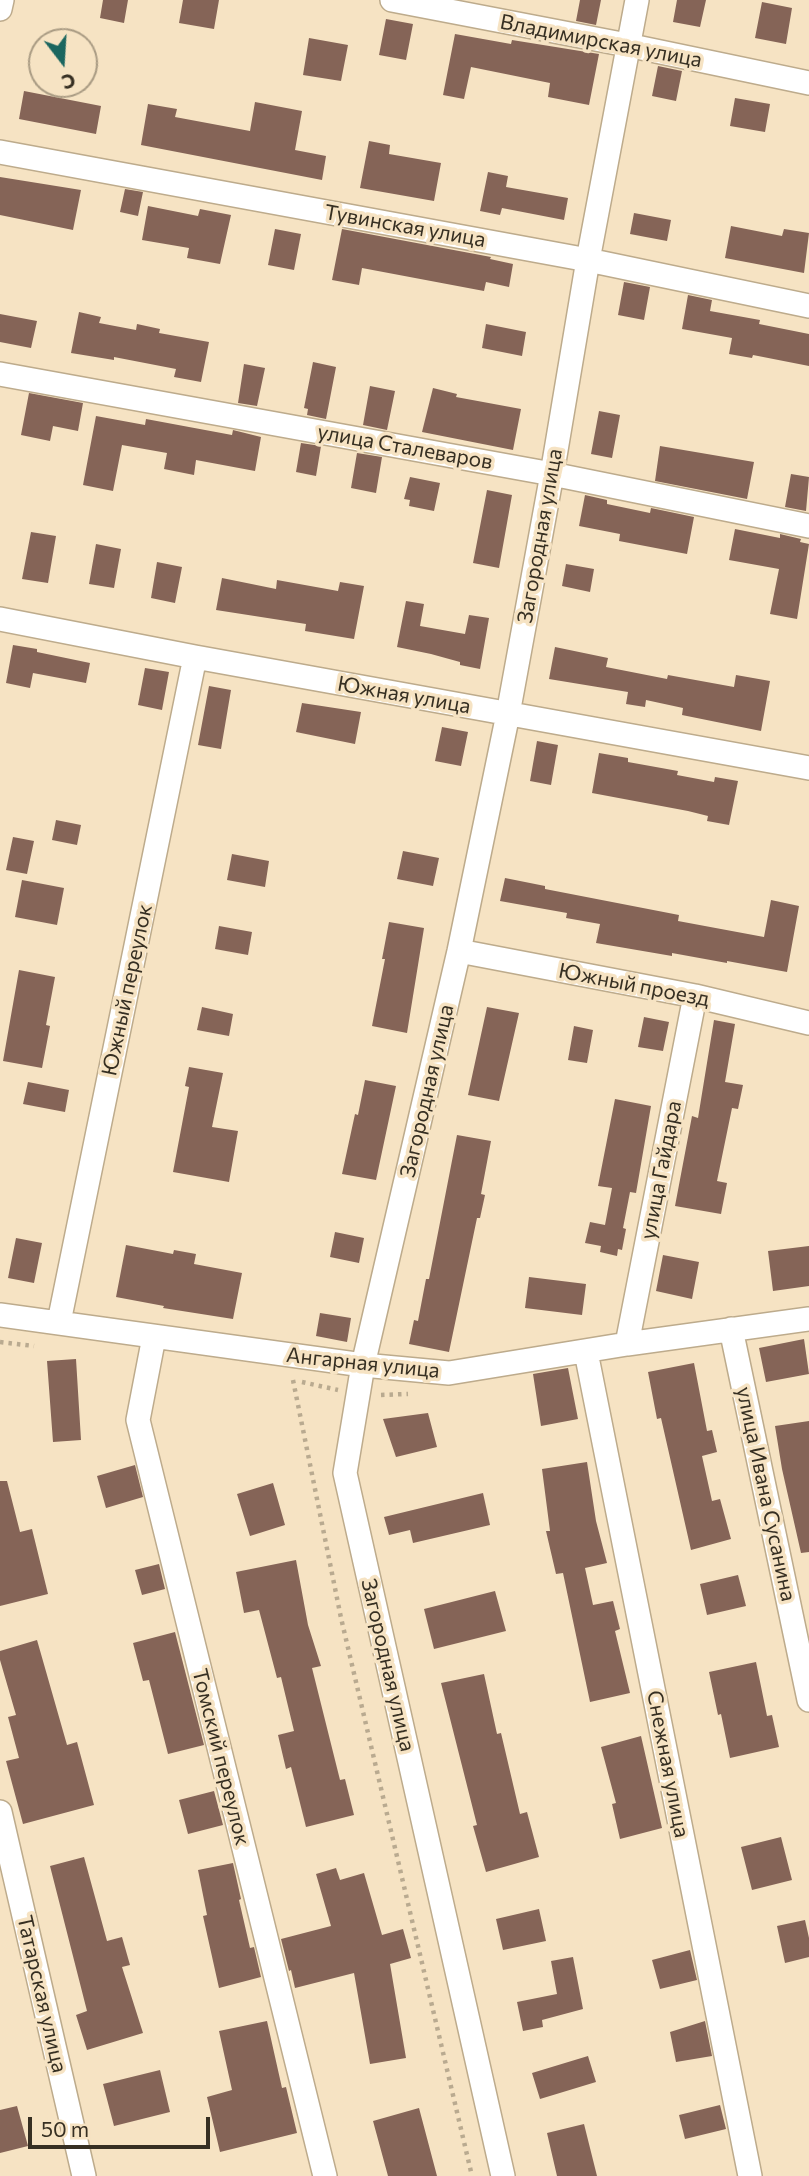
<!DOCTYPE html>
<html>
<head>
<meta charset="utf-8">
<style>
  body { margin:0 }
  #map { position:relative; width:809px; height:2176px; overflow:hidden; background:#f6e3c3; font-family:Commissioner,sans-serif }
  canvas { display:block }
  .north { position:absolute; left:28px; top:28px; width:70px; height:70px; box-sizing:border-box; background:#f6e3c3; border:2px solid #a99b83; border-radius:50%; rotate:163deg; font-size:19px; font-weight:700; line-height:28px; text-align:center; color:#362f22 }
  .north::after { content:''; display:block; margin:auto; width:24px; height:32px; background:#1b665f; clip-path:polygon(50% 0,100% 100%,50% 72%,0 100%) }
  .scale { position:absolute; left:28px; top:2117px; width:182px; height:32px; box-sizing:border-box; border:4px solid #362f22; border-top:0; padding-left:9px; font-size:21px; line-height:24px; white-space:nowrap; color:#362f22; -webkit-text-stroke:5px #f6e3c3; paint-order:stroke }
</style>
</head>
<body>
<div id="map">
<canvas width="809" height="2176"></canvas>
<div class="north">С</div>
<div class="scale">50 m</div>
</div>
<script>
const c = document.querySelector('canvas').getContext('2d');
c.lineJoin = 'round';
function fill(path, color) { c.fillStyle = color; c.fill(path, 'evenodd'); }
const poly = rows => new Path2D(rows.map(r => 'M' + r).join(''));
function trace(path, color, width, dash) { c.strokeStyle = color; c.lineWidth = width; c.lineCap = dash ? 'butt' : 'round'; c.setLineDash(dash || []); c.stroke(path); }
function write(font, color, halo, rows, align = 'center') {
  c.font = font + ' Commissioner,sans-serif'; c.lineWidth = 7; c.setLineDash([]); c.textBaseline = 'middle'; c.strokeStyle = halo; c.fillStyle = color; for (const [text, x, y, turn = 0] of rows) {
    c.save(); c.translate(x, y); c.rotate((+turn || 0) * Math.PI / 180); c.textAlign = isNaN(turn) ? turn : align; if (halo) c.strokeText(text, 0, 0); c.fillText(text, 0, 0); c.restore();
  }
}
const building = poly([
  [103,0,128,0,124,23,100,18],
  [183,0,219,0,214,29,179,23],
  [580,0,601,0,596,25,576,21],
  [677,0,706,0,700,27,673,22],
  [762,2,792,8,786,44,755,38],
  [386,19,413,24,406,60,379,55],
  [455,34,511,44,512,40,599,54,589,105,548,97,550,83,471,67,464,99,443,95],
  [309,38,348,45,341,81,303,75],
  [658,66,682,71,676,101,652,96],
  [24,91,101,106,96,134,19,119],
  [735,98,770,104,765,132,730,126],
  [255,102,302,111,295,150,326,156,322,180,141,145,148,104,177,109,175,117,250,131],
  [369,141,390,145,389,154,441,163,434,201,360,188],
  [488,172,508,176,506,187,568,198,564,220,502,208,500,215,480,211],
  [0,177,81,190,73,230,0,215],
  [125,189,143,192,138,216,120,212],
  [148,206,198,216,200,209,231,215,220,264,187,258,189,248,142,240],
  [634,213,671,220,667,241,630,234],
  [731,226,782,236,784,229,809,233,804,273,725,258],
  [275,229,301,234,294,270,268,265],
  [342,229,491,257,490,259,513,264,509,287,486,282,484,291,362,268,359,285,332,280],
  [624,282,650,287,644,320,618,315],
  [688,295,712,300,710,311,760,320,759,324,809,334,809,366,753,355,752,358,729,354,732,338,682,329],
  [79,312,101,317,99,323,136,330,137,324,160,329,159,333,209,342,201,382,174,377,176,369,114,357,114,360,71,353],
  [0,314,37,321,31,348,0,342],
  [486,324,526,332,522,356,482,348],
  [313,362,336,367,326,419,307,415,308,409,304,408],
  [244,364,265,368,257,406,238,403],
  [370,386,395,391,387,430,363,425],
  [433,388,457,394,456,397,521,409,513,450,422,432],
  [29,393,83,403,78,431,53,426,50,441,21,435],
  [599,411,620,415,612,458,591,454],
  [96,416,145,425,146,419,232,435,233,430,261,437,255,471,196,460,194,475,164,469,167,453,122,445,113,491,83,485],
  [301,443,321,446,316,476,296,472],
  [660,446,754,462,747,499,655,481],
  [357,453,382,457,376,493,351,488],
  [791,474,809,477,806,511,785,507],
  [410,477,440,483,434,511,409,506,410,500,404,499],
  [487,490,512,495,499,568,473,563],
  [585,495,607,500,607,504,650,513,651,508,694,517,687,554,619,541,620,534,579,526],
  [735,529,780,538,780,534,801,539,800,542,809,544,797,619,770,614,779,569,729,560],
  [31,532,56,536,48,583,22,579],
  [96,544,121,549,114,588,89,584],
  [157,562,182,567,175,603,151,598],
  [566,564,594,569,590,592,562,586],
  [222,578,276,589,277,580,338,591,340,582,364,586,354,639,305,631,306,624,216,610],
  [406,601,424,604,420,626,465,634,469,615,489,618,480,669,460,665,460,662,431,654,397,647],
  [13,645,37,649,37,652,90,663,86,683,33,673,30,688,6,683],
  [555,647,608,658,606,667,667,679,668,675,734,687,736,675,770,681,761,731,682,715,683,708,646,700,645,707,626,704,628,692,549,679],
  [145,668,169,672,162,710,138,705],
  [209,686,231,690,221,749,198,745],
  [302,703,361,712,355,744,296,732],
  [442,727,468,732,461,766,435,761],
  [537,741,558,745,551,785,530,781],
  [599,753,628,758,628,762,678,771,677,775,714,782,715,777,738,781,729,825,707,821,708,816,688,811,592,793],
  [56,820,81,825,77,845,52,840],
  [13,837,34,841,27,874,6,870],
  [403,851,439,858,433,886,397,879],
  [232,854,269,861,265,887,227,880],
  [505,878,545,886,545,889,679,915,678,921,764,937,771,900,799,906,787,972,727,961,727,963,672,953,672,956,596,943,600,924,566,918,567,913,500,901],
  [22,880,64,888,57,925,15,917],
  [389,922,424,928,407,1033,372,1026,385,959,382,959],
  [219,926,252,932,248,955,215,949],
  [19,970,55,977,46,1025,50,1026,42,1068,3,1061],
  [202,1007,233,1014,229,1036,197,1030],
  [487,1007,519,1013,499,1101,468,1095],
  [644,1017,669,1022,663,1051,638,1047],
  [714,1020,735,1024,725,1082,743,1085,738,1109,732,1108,717,1181,727,1183,721,1214,675,1206,692,1116,698,1118],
  [574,1026,593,1030,587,1063,568,1060],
  [189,1067,223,1073,212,1127,238,1131,229,1182,173,1172,189,1087,185,1086],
  [365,1080,396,1086,376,1180,342,1174,355,1114,358,1115],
  [28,1082,69,1090,65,1112,23,1104],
  [615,1099,651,1106,636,1193,630,1192,623,1228,626,1229,622,1250,618,1249,617,1256,600,1252,601,1246,585,1243,590,1222,605,1225,612,1188,598,1186],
  [457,1135,491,1141,481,1194,485,1195,480,1218,477,1218,449,1352,409,1344,414,1320,418,1321,426,1279,429,1279],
  [335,1232,364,1238,359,1263,330,1257],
  [16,1238,42,1243,34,1283,8,1278],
  [126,1245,173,1254,174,1250,196,1254,194,1264,242,1273,233,1319,163,1308,164,1306,116,1297],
  [809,1246,809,1286,773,1291,768,1251],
  [663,1255,699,1262,692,1299,656,1291],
  [529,1277,586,1284,582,1315,525,1308],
  [320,1313,351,1318,347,1342,316,1336],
  [804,1339,809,1374,766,1382,759,1348],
  [76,1359,81,1440,53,1442,47,1361],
  [694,1363,707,1431,712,1430,717,1452,702,1456,712,1501,720,1499,731,1539,691,1550,661,1418,657,1419,648,1372],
  [568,1368,578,1419,541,1426,533,1374],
  [428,1413,437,1447,396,1457,383,1419],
  [809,1421,809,1552,801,1553,782,1469,775,1426],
  [587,1462,596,1521,607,1563,585,1568,593,1605,613,1601,620,1629,615,1631,630,1693,590,1702,563,1573,556,1574,546,1531,550,1531,542,1469],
  [135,1465,143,1497,106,1508,97,1476],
  [0,1481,7,1481,20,1532,32,1529,48,1594,0,1606],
  [273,1483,285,1525,250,1536,237,1494],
  [483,1493,490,1525,413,1543,410,1530,389,1535,384,1517],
  [296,1560,308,1625,321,1666,312,1668,340,1780,345,1779,354,1815,306,1827,291,1767,286,1769,278,1735,294,1731,281,1677,277,1678,259,1610,244,1613,236,1572],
  [159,1564,165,1589,142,1595,135,1570],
  [738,1575,746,1606,707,1615,700,1584],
  [495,1591,506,1631,434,1649,424,1609],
  [175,1632,204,1745,168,1754,149,1680,143,1681,133,1643],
  [37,1640,67,1745,77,1742,94,1805,23,1824,6,1761,19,1758,8,1717,16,1715,0,1660,0,1651],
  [756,1662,767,1716,772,1715,779,1747,730,1758,721,1714,718,1715,709,1672],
  [484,1674,497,1734,501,1733,520,1814,527,1812,539,1857,486,1872,473,1826,477,1825,441,1683],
  [641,1736,662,1828,620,1839,612,1804,616,1803,601,1747],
  [214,1791,223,1825,188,1834,179,1800],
  [781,1837,792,1880,752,1890,741,1847],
  [84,1857,107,1941,122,1937,130,1965,122,1967,143,2033,87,2050,76,2015,87,2011,50,1866],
  [233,1863,241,1899,239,1900,250,1948,254,1947,261,1977,219,1988,203,1916,207,1915,198,1870],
  [336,1868,340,1880,364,1873,382,1935,403,1929,411,1958,390,1964,406,2058,370,2064,354,1973,295,1988,291,1970,289,1971,281,1939,331,1926,316,1874],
  [539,1909,546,1941,503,1950,496,1919],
  [805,1920,809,1938,809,1957,785,1963,777,1926],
  [690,1950,697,1980,660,1989,652,1960],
  [573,1957,583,2009,542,2020,543,2027,523,2031,517,2002,557,1994,551,1961],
  [267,2021,282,2088,286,2087,297,2133,220,2152,207,2097,232,2090,219,2031],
  [705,2021,712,2056,676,2062,670,2032],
  [588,2056,596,2082,540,2099,532,2073],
  [160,2070,170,2112,114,2126,103,2084],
  [720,2105,726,2129,685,2139,679,2115],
  [17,2106,28,2146,0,2153,0,2110],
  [419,2108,437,2176,388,2176,373,2121],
  [584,2124,597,2176,557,2176,547,2133]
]);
const path = poly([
  [0,1342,34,1346],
  [293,1380,341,1618,472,2176],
  [302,1382,338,1390],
  [381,1395,408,1394]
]);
const street = poly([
  [392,0,627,45,809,83],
  [0,9,2,0],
  [0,152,588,260,809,306],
  [0,374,552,474,809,526],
  [0,619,195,657,809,768],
  [459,951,695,996,809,1023],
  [0,1315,363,1365,449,1373,627,1344,809,1319],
  [59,1322,195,657],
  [731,1329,809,1700],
  [154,1337,138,1420,325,2176],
  [627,1344,695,996],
  [586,1352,750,2176],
  [0,1812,84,2176],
  [503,2176,345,1473,363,1365,459,951,508,714,552,474,588,260,637,0]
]);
const streetNames = [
  ["Владимирская улица",601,41,11],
  ["Тувинская улица",405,226,10],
  ["улица Сталеваров",405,447,10],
  ["Загородная улица",540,536,-80],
  ["Южная улица",404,695,10],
  ["Южный проезд",634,985,11],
  ["Южный переулок",127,990,-78],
  ["Загородная улица",427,1091,-77],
  ["улица Гайдара",661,1170,-79],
  ["Ангарная улица",363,1363,6],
  ["улица Ивана Сусанина",766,1494,78],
  ["Загородная улица",388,1665,77],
  ["Томский переулок",221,1757,76],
  ["Снежная улица",668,1764,79],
  ["Татарская улица",42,1994,77]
];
fill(building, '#856457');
trace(street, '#bdab8c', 26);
trace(path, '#b9aa90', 4.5, [3.5, 5]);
trace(street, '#fff', 23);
write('21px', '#362f22', '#f6e3c3', streetNames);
</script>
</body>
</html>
